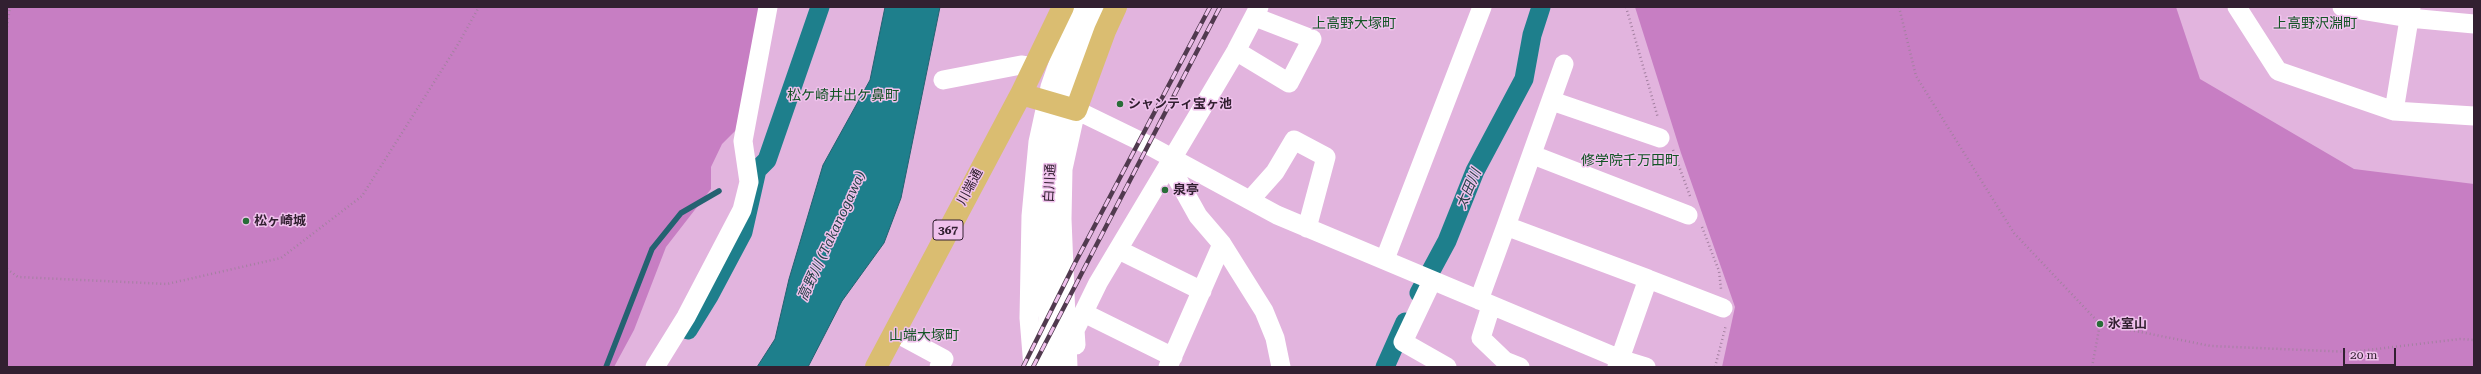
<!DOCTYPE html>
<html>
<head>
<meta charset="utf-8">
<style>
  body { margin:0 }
  #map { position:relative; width:2481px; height:374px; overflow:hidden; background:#e2b4de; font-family:"Roboto Serif",serif }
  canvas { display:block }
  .frame { position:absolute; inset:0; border:8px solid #322031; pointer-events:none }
  .scale { position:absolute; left:2343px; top:348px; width:53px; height:18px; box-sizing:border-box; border:2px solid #322031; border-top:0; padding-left:5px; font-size:12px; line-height:14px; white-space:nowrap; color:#322031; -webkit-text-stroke:3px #efc1ec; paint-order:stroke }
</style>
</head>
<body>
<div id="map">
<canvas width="2481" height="374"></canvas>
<div class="frame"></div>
<div class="scale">20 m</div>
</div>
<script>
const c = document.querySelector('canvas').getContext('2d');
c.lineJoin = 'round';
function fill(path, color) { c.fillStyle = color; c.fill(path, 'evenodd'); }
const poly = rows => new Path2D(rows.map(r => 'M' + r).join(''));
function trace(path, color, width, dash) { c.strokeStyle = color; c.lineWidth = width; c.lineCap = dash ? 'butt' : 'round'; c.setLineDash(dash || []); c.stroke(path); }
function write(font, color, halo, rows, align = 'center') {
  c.font = font + ' "Roboto Serif","Noto Sans JP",serif'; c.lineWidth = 3; c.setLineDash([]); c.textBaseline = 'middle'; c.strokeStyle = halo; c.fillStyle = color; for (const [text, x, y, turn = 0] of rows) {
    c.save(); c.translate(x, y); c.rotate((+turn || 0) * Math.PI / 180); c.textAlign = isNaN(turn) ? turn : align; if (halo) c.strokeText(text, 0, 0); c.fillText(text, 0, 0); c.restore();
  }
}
const green = poly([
  [7,7,760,7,736,130,722,144,711,167,711,189,666,247,634,330,614,367,7,367],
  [1635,7,2176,7,2200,79,2354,169,2474,184,2474,367,1722,367,1735,307,1681,153]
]);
const water = poly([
  [885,7,940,7,901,198,884,243,842,301,808,367,757,367,775,339,789,279,823,165,870,80,885,7]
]);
const stream = poly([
  [606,367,652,249,681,213,719,191]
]);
const canal = poly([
  [1419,293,1447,241,1475,171,1524,79,1532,35,1541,7],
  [688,330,709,296,743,232,757,170,767,160,820,7],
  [1385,367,1405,322]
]);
const path = poly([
  [1626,7,1658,118],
  [1899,7,1916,76,2014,233,2100,324,2211,346,2351,352,2460,339,2474,340],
  [7,27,10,7],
  [1673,150,1690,196],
  [1702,227,1719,271,1721,289],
  [7,269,18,277,167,284,281,258,362,196,457,46,479,7],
  [1715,367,1726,325],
  [2092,367,2100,324]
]);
const minor = poly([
  [1259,7,1236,51,1169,164,1198,216,1222,244,1264,311,1275,338,1281,367],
  [2237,7,2278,71,2394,111,2474,116],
  [2342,7,2409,18,2474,24],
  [1236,51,1289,83,1312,39,1255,17],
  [943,80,1021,65,1034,67],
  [1552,101,1660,138],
  [2394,111,2411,7],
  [1533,155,1688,215],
  [1250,200,1275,172,1294,140,1326,157,1307,228],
  [1506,226,1564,64],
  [1119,250,1202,291],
  [1385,259,1482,7],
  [1648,279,1723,308],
  [1432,281,1403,342,1447,367],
  [1479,300,1506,226,1648,279,1617,367],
  [1491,306,1481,338,1505,361,1520,367],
  [1084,313,1173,357],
  [894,332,944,359,939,367],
  [1076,345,1075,330,1098,283,1169,164],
  [655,367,686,317,742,210,749,182,743,141,768,7],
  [1033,367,1029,318,1031,216,1038,142,1050,87,1070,30,1081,7],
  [1051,367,1047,298,1051,166,1056,128,1066,90,1098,7],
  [1068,367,1062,219,1063,169,1076,110,1148,145,1277,215,1620,359,1646,367],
  [1168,367,1222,244]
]);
const highway = poly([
  [1021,94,1076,110,1105,31,1116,7],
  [876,367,1021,94,1063,7]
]);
const rail = poly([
  [1023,367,1075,263,1210,7],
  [1033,367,1220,7]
]);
const markers = [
  [1120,104,4,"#286d38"],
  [1165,190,4,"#286d38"],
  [246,221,4,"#286d38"],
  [2100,324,4,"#286d38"]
];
const shields = [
  [948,230,30]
];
const shieldNames = [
  ["367",948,230]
];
const poiNames = [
  ["シャンティ宝ヶ池",1128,104],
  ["泉亭",1173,190],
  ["松ヶ崎城",254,221],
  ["氷室山",2108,324]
];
const streetNames = [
  ["白川通",1050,183,-87],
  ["川端通",970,187,-62]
];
const neighbourhoodNames = [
  ["上高野大塚町",1354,24],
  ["上高野沢淵町",2315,24],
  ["松ケ崎井出ケ鼻町",843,96],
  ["修学院千万田町",1630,161],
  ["山端大塚町",924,336]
];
const waterNames = [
  ["太田川",1469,189,-67],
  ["高野川 (Takanogawa)",832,236,-65]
];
fill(green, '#c77ec3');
fill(water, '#1e7f8c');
trace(water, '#246271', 1);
trace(stream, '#246271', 5.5);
trace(canal, '#1e7f8c', 19);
trace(path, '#a480a1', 2.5, [1, 3]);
trace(minor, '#fff', 19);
trace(highway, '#dabd71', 22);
trace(rail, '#513a4f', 4.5);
trace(rail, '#efc1ec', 3, [9]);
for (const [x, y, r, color] of markers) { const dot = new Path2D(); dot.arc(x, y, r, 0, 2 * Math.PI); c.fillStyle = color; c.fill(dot); trace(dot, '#efc1ec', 1.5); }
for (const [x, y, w] of shields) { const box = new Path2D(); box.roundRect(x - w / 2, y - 10, w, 20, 3); c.fillStyle = '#efc1ec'; c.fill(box); trace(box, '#322031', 1); }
write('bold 12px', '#322031', null, shieldNames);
write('bold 13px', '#322031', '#efc1ec', poiNames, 'left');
write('13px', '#322031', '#efc1ec', streetNames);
write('14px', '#135425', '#efc1ec', neighbourhoodNames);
write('italic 14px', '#264247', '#efc1ec', waterNames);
</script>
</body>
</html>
